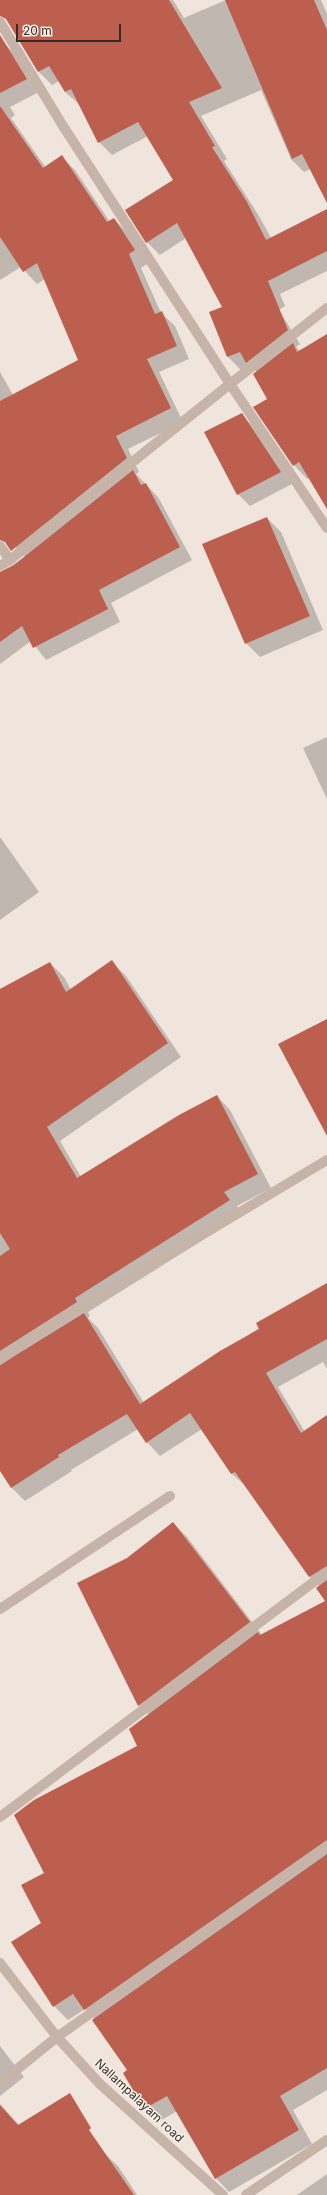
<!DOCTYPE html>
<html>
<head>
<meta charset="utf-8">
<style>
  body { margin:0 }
  #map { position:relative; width:327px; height:2195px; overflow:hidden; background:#f0e5dc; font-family:Inter,sans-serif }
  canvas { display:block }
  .scale { position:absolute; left:16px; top:24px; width:105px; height:18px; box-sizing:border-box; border:2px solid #342b28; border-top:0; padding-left:5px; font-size:12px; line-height:14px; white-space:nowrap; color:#342b28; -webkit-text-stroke:3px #f8efe8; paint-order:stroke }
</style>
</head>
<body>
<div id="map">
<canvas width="327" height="2195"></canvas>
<div class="scale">20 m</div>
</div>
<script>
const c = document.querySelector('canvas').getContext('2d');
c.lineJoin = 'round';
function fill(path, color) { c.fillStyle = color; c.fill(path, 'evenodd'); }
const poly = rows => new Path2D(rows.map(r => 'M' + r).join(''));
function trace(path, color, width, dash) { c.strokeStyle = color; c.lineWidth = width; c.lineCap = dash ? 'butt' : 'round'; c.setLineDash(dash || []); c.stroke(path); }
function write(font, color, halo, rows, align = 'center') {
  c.font = font + ' Inter,sans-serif'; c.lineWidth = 3; c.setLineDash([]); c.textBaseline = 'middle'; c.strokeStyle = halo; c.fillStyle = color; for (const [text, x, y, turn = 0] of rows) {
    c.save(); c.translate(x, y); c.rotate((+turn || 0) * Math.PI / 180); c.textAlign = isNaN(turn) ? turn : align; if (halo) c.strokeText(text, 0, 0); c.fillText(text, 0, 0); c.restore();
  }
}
const shadow = poly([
  [1,0,173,0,184,18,226,0,321,0,327,14,327,201,311,169,304,172,291,159,261,90,201,116,227,159,224,161,259,216,271,238,327,210,327,271,280,294,285,306,279,310,300,344,296,347,300,351,327,335,327,496,310,478,307,479,294,465,257,372,250,366,241,370,228,357,210,313,223,307,186,238,160,255,147,242,174,180,148,136,112,155,99,142,79,104,65,92,59,81,52,85,39,72,18,37],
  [5,44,18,57,39,92,10,107,15,115,11,118,46,168,62,157,75,170,110,222,114,219,127,232,148,263,141,268,161,313,175,326,189,359,159,372,183,422,128,449,139,472,136,474,158,497,192,560,111,603,120,622,46,660,31,641,0,664,0,573,25,557,15,547,0,525,0,372,13,395,79,361,45,279,37,284,21,267,0,280,0,47],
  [241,414,253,426,292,484,250,506,238,494],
  [267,518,281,532,323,630,260,657,246,643],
  [327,737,327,799,303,748],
  [0,837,39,892,0,920],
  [112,962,126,976,181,1057,60,1141,81,1177,217,1096,230,1110,271,1188,237,1206,243,1215,88,1312,90,1316,88,1318,98,1328,144,1403,327,1284,327,1369,323,1362,278,1387,305,1432,327,1418,327,2090,293,2110,312,2144,229,2192,216,2178,177,2111,158,2122,145,2108,129,2071,95,2019,85,2009,68,2020,54,2006,13,1943,42,1923,45,1873,139,1746,149,1715,139,1705,128,1559,173,1523,187,1537,262,1635,327,1601,320,1587,310,1577,247,1487,232,1474,202,1429,160,1456,147,1442,138,1429,71,1470,72,1471,25,1501,11,1487,0,1469,0,1389,8,1363,0,1355,0,990,50,963,64,977,71,990],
  [0,2046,24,2077,0,2096],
  [0,2104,19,2125,104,2153,118,2166,137,2195,0,2195],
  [327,2174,327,2195,297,2195]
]);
const building = poly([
  [0,0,169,0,222,88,189,102,215,146,212,147,247,202,266,240,327,209,327,251,268,281,288,330,246,363,240,352,227,357,209,312,222,307,177,223,146,243,125,210,173,180,138,122,98,143,71,89,65,92,49,66,38,72,6,19,0,16],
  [225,0,314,0,327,30,327,203,302,154,292,159],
  [0,35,27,79,0,93],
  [0,106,43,168,62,155,107,222,114,218,135,250,129,254,155,314,162,311,177,346,147,359,171,408,116,436,127,458,11,551,5,542,0,540,0,401,78,360,37,263,23,272,0,237],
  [327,334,327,509,299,462,293,466,253,407,267,399,253,374,293,343,297,352],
  [242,413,281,472,237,495,204,432],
  [133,470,141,485,146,483,180,547,99,590,108,609,33,648,22,626,0,642,0,572,14,565],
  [267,517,310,616,245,644,202,544],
  [112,960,168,1043,47,1127,77,1178,179,1115,217,1095,258,1174,224,1192,230,1200,75,1298,77,1302,0,1351,0,1256,10,1249,0,1233,0,989,50,962,66,992],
  [327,1019,327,1136,278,1044],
  [327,1283,327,1339,266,1373,301,1433,327,1415,327,1566,309,1577,235,1472,231,1474,190,1413,146,1443,127,1414,58,1455,59,1457,11,1488,0,1471,0,1365,84,1313,140,1404,220,1351,259,1329,256,1323],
  [173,1522,250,1622,138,1706,77,1583,127,1558],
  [327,1580,327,1840,84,2010,73,1994,53,2007,11,1942,41,1923,21,1885,44,1873,14,1815,34,1800,137,1746,129,1729,258,1632,260,1635,325,1601,316,1588],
  [327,1854,327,2068,280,2096,299,2130,215,2179,167,2096,144,2109,123,2073,127,2070,92,2020],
  [70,2093,91,2128,89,2130,134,2195,0,2195,0,2105,18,2125]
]);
const minor = poly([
  [0,22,63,126,230,384,10,560,0,566],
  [327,308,230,384,327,528],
  [0,546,10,560],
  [0,1359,43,1330,327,1160],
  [0,1609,170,1496],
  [0,1817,327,1572],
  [0,2083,57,2037,327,1846],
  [246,2195,327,2140]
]);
const tertiary = poly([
  [0,1963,57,2037,100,2084,223,2195]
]);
const streetNames = [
  ["Nallampalayam road",139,2101,43]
];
fill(shadow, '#0003');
fill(building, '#bc5f4e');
trace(minor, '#c7b4a9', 10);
trace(tertiary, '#c7b4a9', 10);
write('12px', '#342b28', '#f8efe8', streetNames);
</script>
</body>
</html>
